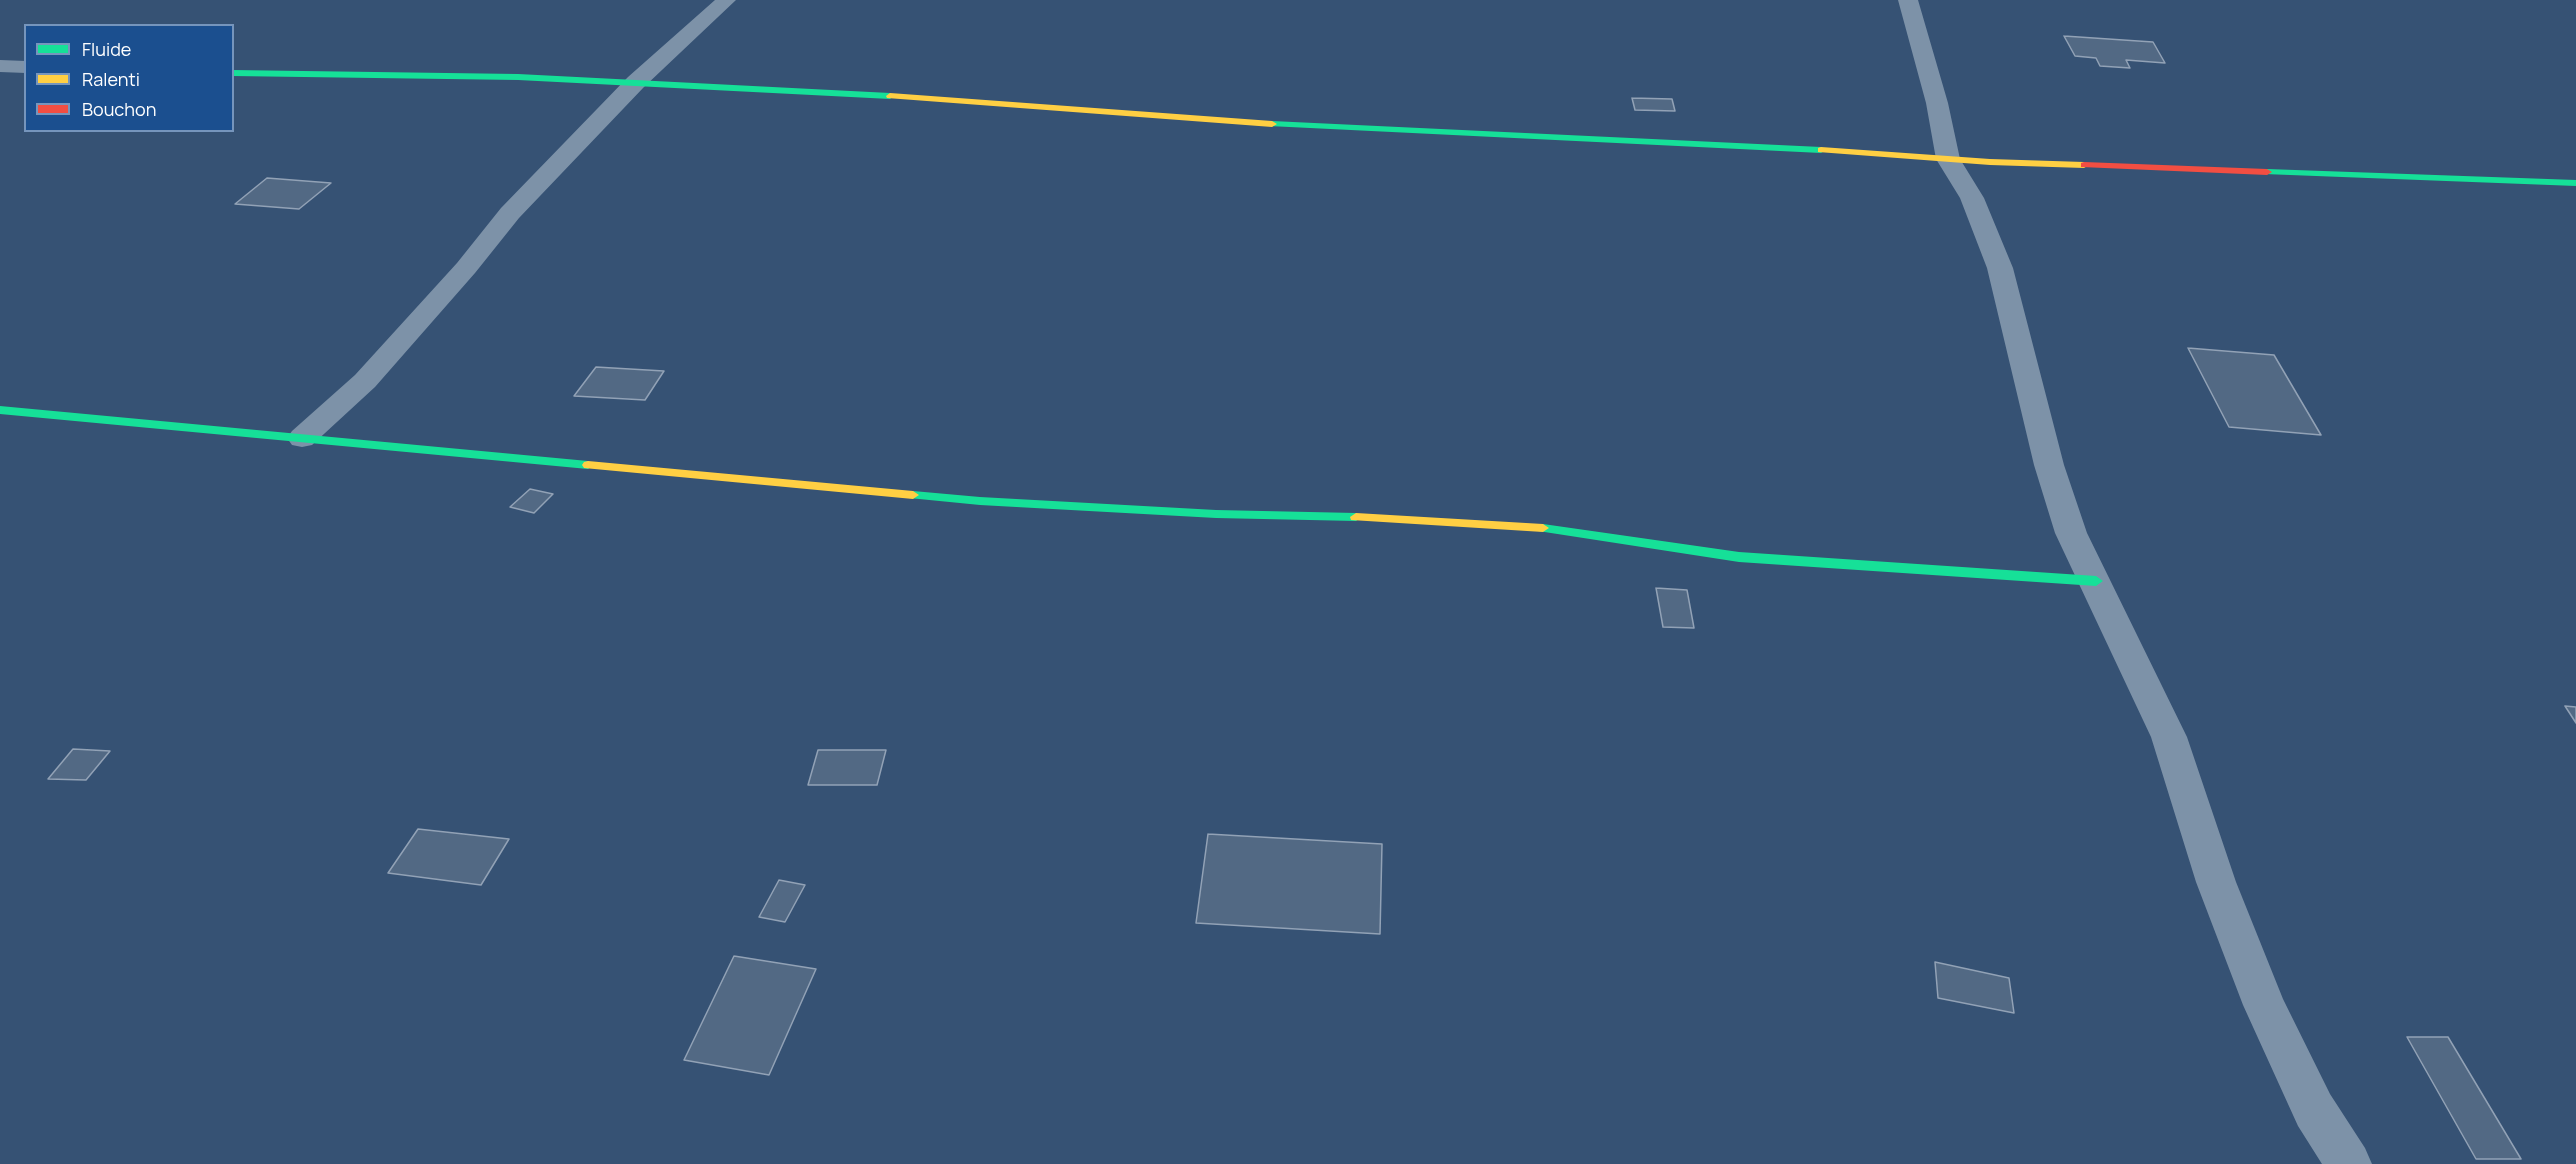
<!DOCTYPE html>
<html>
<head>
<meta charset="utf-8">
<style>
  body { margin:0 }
  #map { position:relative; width:2576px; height:1164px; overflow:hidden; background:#365274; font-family:Manrope,sans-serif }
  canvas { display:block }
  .legend { position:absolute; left:24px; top:24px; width:210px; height:108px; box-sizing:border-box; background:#1b4f8f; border:2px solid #7695bc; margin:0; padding:8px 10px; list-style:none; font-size:18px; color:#fff }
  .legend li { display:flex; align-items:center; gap:12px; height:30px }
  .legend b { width:30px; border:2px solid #7695bc }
</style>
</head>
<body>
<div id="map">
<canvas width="2576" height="1164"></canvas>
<ul class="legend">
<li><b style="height:8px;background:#16e098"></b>Fluide</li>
<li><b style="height:8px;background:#ffcf43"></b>Ralenti</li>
<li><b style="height:8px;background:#f24e42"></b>Bouchon</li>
</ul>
</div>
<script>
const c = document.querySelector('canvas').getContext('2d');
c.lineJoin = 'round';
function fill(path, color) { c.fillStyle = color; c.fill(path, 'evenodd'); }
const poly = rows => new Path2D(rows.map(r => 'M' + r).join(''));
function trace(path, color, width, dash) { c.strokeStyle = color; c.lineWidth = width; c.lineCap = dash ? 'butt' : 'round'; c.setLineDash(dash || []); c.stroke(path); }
const building = poly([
  [2064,36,2153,42,2165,63,2126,60,2130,68,2100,66,2096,58,2075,56,2064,36],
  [1632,98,1672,99,1675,111,1635,110,1632,98],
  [267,178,331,183,299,209,235,204,267,178],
  [2188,348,2274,355,2321,435,2229,427,2188,348],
  [596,367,664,371,645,400,574,396,596,367],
  [530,489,553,494,534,513,510,507,530,489],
  [1656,588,1687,590,1694,628,1663,627,1656,588],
  [2565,706,2576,707,2576,723,2565,706],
  [73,749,110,751,86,780,48,779,73,749],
  [818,750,886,750,877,785,808,785,818,750],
  [418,829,509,839,481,885,388,873,418,829],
  [1208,834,1382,844,1380,934,1196,923,1208,834],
  [779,880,805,885,785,922,759,917,779,880],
  [734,956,816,969,769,1075,684,1060,734,956],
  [1935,962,2009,978,2014,1013,1938,998,1935,962],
  [2407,1037,2448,1037,2521,1159,2476,1159,2407,1037]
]);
const street = poly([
  [715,0,736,0,644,87,519,218,475,273,375,387,312,445,302,447,292,445,287,438,292,431,355,375,457,263,501,208,628,77,715,0],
  [1898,0,1918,0,1948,103,1960,159,1984,198,2013,268,2064,465,2087,533,2187,737,2236,882,2283,999,2330,1094,2365,1148,2372,1164,2322,1164,2298,1126,2243,1005,2196,882,2151,737,2055,533,2034,465,1987,268,1960,198,1936,159,1926,103,1898,0],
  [0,60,26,61,26,73,0,72,0,60]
]);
const fast = poly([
  [232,70,518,74,890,93,894,96,890,99,518,80,232,76,232,70],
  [1272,121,1821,147,1826,150,1821,153,1269,126,1267,124,1272,121],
  [2267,169,2576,180,2576,186,2264,174,2262,172,2267,169],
  [0,406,588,461,594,465,588,469,0,414,0,406],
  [913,491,980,497,1216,510,1356,513,1362,517,1356,521,1216,518,980,505,909,498,907,495,909,492,913,491],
  [1543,524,1739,552,2096,576,2103,581,2096,586,1739,562,1538,531,1537,528,1538,525,1543,524]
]);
const slow = poly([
  [890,93,1272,121,1277,124,1272,127,887,98,886,96,890,93],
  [1821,147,1990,159,2084,162,2089,165,2084,168,1990,165,1818,152,1818,148,1821,147],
  [588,461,913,491,919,495,913,499,584,468,582,465,584,462,588,461],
  [1356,513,1543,524,1549,528,1543,532,1351,520,1350,517,1356,513]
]);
const jam = poly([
  [2084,162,2267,169,2272,172,2267,175,2081,167,2081,163,2084,162]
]);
fill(building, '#526984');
trace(building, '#92a2b6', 1.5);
fill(street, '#7d92a8');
fill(fast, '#16e098');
fill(slow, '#ffcf43');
fill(jam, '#f24e42');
</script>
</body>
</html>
